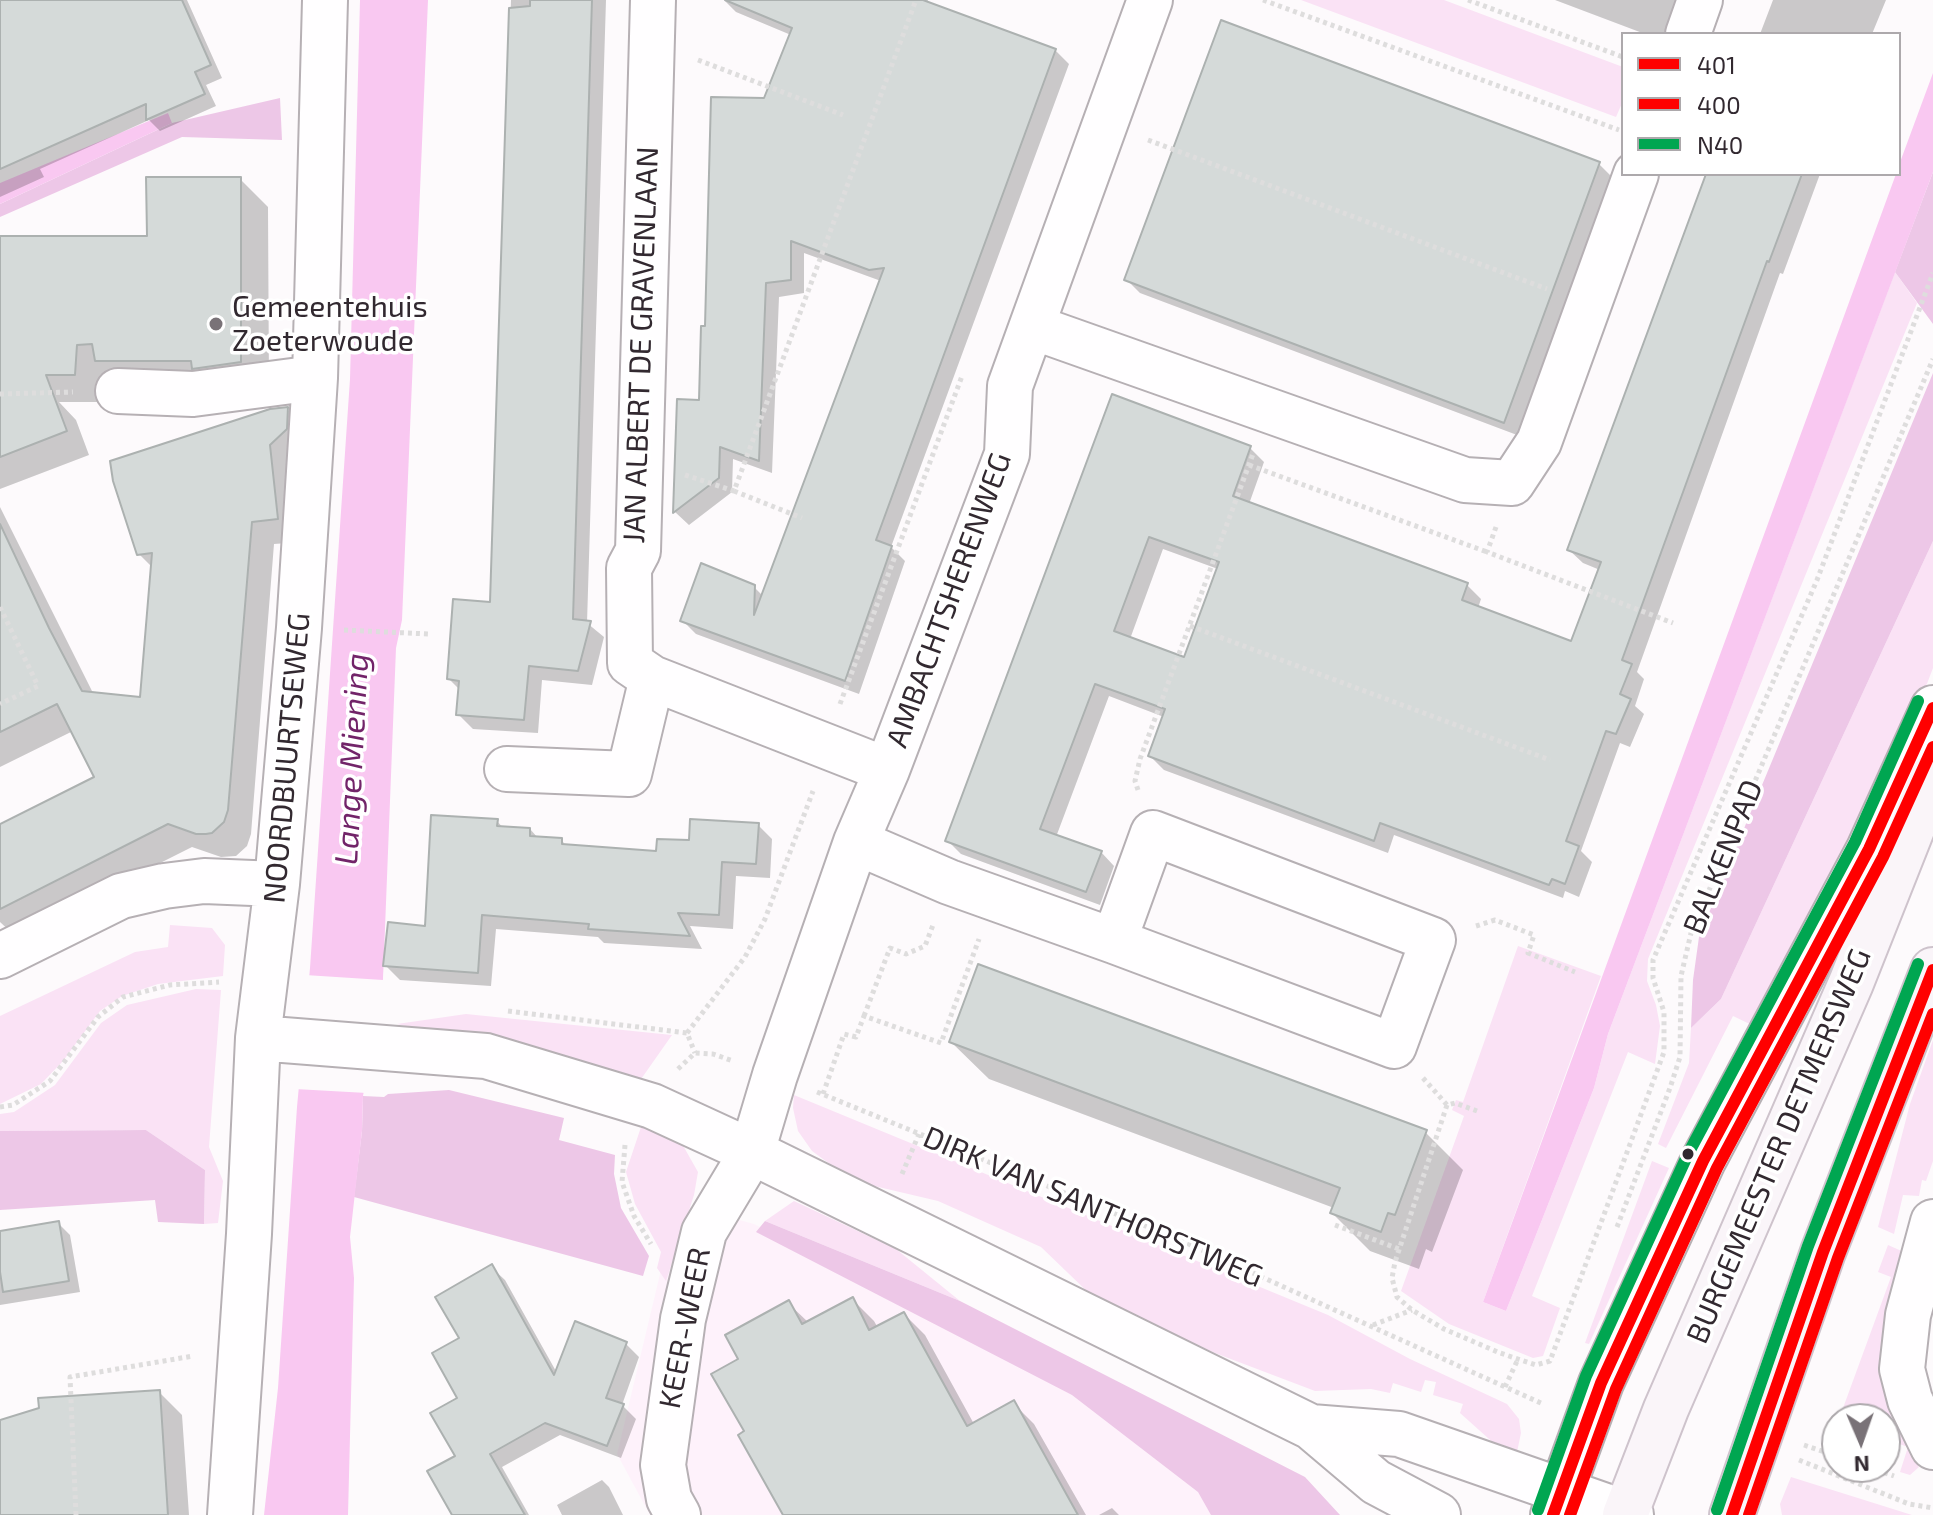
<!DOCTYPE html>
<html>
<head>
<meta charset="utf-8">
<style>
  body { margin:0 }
  #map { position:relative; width:1933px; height:1515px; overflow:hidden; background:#fdfafc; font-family:"Exo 2",sans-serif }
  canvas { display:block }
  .legend { position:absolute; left:1621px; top:32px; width:280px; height:144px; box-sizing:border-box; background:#fff; border:2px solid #ada9ac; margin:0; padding:10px 14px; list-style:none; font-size:24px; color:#322930 }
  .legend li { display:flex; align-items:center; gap:16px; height:40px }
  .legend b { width:40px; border:2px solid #ada9ac }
  .north { position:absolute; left:1821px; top:1403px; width:80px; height:80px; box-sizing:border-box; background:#fff; border:2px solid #ada9ac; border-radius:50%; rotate:178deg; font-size:22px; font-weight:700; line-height:32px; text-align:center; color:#322930 }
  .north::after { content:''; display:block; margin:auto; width:28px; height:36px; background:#797277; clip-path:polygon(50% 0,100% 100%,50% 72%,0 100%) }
</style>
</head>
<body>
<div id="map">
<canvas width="1933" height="1515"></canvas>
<ul class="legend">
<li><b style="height:10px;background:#f00"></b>401</li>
<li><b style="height:10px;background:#f00"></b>400</li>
<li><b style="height:10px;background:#00a651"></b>N40</li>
</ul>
<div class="north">N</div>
</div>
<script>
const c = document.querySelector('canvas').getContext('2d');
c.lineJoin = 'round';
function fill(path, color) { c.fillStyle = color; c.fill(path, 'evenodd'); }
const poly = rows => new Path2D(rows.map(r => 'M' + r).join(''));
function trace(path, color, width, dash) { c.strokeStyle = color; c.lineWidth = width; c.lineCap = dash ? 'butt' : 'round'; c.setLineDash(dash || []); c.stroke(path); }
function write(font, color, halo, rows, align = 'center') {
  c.font = font + ' "Exo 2",sans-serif'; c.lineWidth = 7; c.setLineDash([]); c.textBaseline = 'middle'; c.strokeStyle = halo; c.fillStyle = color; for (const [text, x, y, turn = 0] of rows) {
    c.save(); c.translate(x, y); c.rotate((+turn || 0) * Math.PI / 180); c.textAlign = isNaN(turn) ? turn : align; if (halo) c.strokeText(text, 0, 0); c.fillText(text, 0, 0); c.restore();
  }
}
const built = poly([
  [677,1203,754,1224,1340,1515,650,1515,617,1454]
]);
const green = poly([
  [1301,0,1444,0,1623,67,1623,101,1616,117],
  [1895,272,1917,303,1648,959,1647,981,1656,1005,1660,1026,1655,1064,1628,1052,1532,1296,1560,1308,1543,1356,1533,1358,1449,1324,1401,1291,1464,1116,1452,1110,1456,1100,1463,1102,1518,946,1601,976,1483,1302,1506,1311,1594,1088,1608,1034],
  [1933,541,1933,668,1920,702,1756,1027,1733,1016,1666,1148,1658,1144,1689,1063,1691,1028,1721,999],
  [170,925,212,928,225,945,223,976,158,984,122,996,100,1011,63,1061,41,1084,0,1104,0,1016,135,952,168,947],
  [196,989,221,990,209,1147,223,1181,218,1223,204,1224,205,1170,146,1130,0,1131,0,1114,14,1112,55,1085,101,1023,127,1005],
  [466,1014,672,1035,639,1082,397,1024],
  [1933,1040,1933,1161,1926,1181,1922,1180,1919,1196,1903,1195,1894,1234,1878,1227,1910,1104],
  [794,1095,1328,1315,1410,1359,1507,1404,1519,1419,1521,1433,1517,1452,1498,1447,1460,1413,1463,1404,1433,1395,1436,1382,1425,1380,1421,1392,1393,1383,1390,1393,1371,1389,1315,1391,1215,1353,1094,1298,1041,1247,938,1201,853,1181,812,1151,798,1131,793,1108],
  [641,1127,681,1142,698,1172,694,1195,666,1281,657,1268,661,1252,635,1204,626,1172],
  [1652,1161,1669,1168,1589,1344,1585,1343],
  [794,1201,896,1249,960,1301,765,1221],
  [1888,1245,1906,1253,1893,1413,1919,1467,1910,1475,1900,1472,1908,1447,1885,1439,1885,1419,1839,1419,1891,1277,1878,1272],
  [1791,1477,1912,1515,1782,1515,1780,1504]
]);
const forest = poly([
  [280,98,282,140,182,137,0,217,0,204,172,123],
  [1933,172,1933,324,1895,272],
  [1933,373,1933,541,1721,999,1691,1028,1693,980,1699,937],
  [449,1090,564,1118,559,1140,615,1155,614,1174,621,1208,649,1256,643,1276,354,1197,362,1131,363,1096,384,1097,388,1094],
  [146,1130,205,1170,204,1224,158,1222,155,1200,0,1210,0,1131],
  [765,1221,960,1301,1305,1477,1340,1515,1211,1515,1198,1492,1072,1395,756,1232]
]);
const water = poly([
  [360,0,428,0,402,620,396,648,383,979,363,1096,362,1131,350,1237,354,1278,348,1515,264,1515,278,1388,297,1107,310,968,350,379],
  [1933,73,1933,172,1608,1034,1594,1088,1506,1311,1483,1302,1896,174,1899,174,1899,165],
  [168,113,172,123,0,204,0,183]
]);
const pier = poly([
  [384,972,387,972,387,980,367,1093,295,1089,305,975,383,980]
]);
const shadow = poly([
  [0,0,187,0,222,78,206,85,216,106,160,131,149,120,40,169,44,177,0,197],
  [511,0,606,0,587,623,604,637,592,685,542,680,538,733,473,729,458,714,460,690,449,679,492,604],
  [724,0,928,0,927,3,1055,50,1069,64,891,547,905,561,859,694,696,634,682,620,754,587,763,596,881,281,804,253,804,293,779,297,772,473,733,459,732,492,689,525,675,512,679,401,701,402,707,328,766,100,791,35,736,12],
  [1555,0,1678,0,1665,34,1645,34],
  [1773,0,1886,0,1872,34,1760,34],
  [1599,164,1612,177,1517,435,1140,293,1127,280],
  [1708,174,1820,174,1783,274,1780,273,1637,672,1644,679,1635,706,1644,714,1630,747,1620,743,1581,851,1592,862,1579,897,1565,891,1563,898,1394,835,1388,853,1164,770,1150,756,1164,717,1109,696,1056,837,1101,852,1114,866,1100,905,961,854,947,840,1113,397,1250,448,1264,462,1249,504,1467,585,1481,599,1478,608,1573,643,1600,570,1583,563,1569,550],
  [1163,549,1218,569,1185,660,1130,639],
  [240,179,268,207,269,390,105,372,102,402,59,402,76,420,89,455,0,489,0,238,149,238],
  [287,409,311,432,301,542,274,544,251,834,247,846,236,856,221,857,192,847,15,936,0,922,0,826,97,778,73,731,0,767,0,507,94,695,142,699,153,568,139,554],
  [497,821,504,829,530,829,538,838,561,840,568,847,657,853,758,825,772,839,770,878,736,876,733,929,690,926,702,949,604,943,598,937,496,929,491,986,400,980,385,965,427,928],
  [951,1042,1425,1132,1463,1170,1432,1252,1426,1249,1419,1269,1370,1251,1332,1213,1334,1208,989,1079],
  [58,1223,70,1235,80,1292,0,1305,0,1233],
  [491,1267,505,1280,557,1373,626,1344,639,1357,622,1405,636,1419,621,1458,560,1435,502,1467,529,1515,454,1515,462,1339],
  [853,1300,874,1321,878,1328,904,1314,925,1335,974,1424,1013,1403,1034,1424,1086,1515,785,1515,747,1432,740,1359,788,1303,809,1323],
  [159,1392,182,1415,189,1515,0,1515,0,1425],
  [602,1480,609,1487,623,1515,562,1515,557,1505],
  [1112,1508,1119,1515,1099,1515]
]);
const building = poly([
  [0,0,182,0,211,65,195,72,205,94,146,120,146,104,0,169,0,0],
  [530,0,592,0,573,619,591,621,578,671,529,666,524,720,456,715,459,681,447,679,453,599,490,602,509,8,530,6,530,0],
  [725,0,923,0,1056,49,876,540,892,546,845,681,680,621,701,563,755,585,754,615,884,268,869,270,791,241,791,280,766,283,759,461,720,447,719,478,673,513,677,399,699,400,701,326,705,326,711,97,764,98,792,28,725,0],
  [1221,20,1600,162,1504,423,1124,280,1221,20],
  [1706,174,1802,174,1769,262,1767,261,1622,660,1632,664,1620,694,1631,699,1616,734,1606,731,1566,841,1579,846,1565,884,1552,879,1549,885,1380,823,1374,841,1148,756,1165,709,1095,684,1040,829,1102,851,1086,892,945,841,1112,394,1251,446,1233,496,1468,583,1462,600,1571,641,1601,562,1567,550,1706,174],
  [1149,537,1219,562,1184,657,1114,631,1149,537],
  [146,177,241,177,241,362,192,369,191,361,95,361,92,344,77,345,75,375,46,375,67,431,0,457,0,236,147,236,146,177],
  [288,407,287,429,270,445,278,519,252,522,228,810,224,822,212,833,206,834,196,834,168,824,0,909,0,824,94,777,57,704,0,732,0,524,49,628,82,691,140,697,152,553,137,555,113,481,110,461,270,409,288,407],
  [431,815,498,819,497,826,530,828,530,836,562,838,562,844,656,851,657,839,689,840,690,819,759,823,756,864,722,862,719,915,678,913,690,936,588,929,589,924,482,915,478,973,383,966,388,922,425,926,431,815],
  [978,964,1427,1130,1395,1215,1388,1213,1381,1232,1330,1213,1340,1188,949,1042,978,964],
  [59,1221,69,1281,3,1292,0,1272,0,1231,59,1221],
  [492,1264,554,1375,575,1321,627,1342,606,1398,624,1404,607,1446,545,1423,490,1454,525,1515,452,1515,427,1471,455,1456,430,1413,457,1398,432,1353,459,1338,435,1297,492,1264],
  [853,1297,869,1330,904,1312,967,1426,1014,1400,1078,1515,783,1515,738,1435,744,1431,711,1374,738,1359,725,1335,789,1300,802,1324,853,1297],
  [160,1390,168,1515,0,1515,0,1420,39,1408,38,1398,160,1390]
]);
const path = poly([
  [1263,0,1619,130],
  [1468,0,1623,57],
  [698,60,843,115],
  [1148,140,1547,289],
  [0,394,73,392],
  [1249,465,1487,552],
  [685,475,734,491,916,0],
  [734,491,802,518],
  [1496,527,1487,552,1673,623],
  [0,607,38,686,0,704],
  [1190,626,1550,760],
  [344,630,429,634],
  [840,704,962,376],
  [1138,790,1135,781,1140,759,1253,454],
  [1476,926,1495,920,1534,935,1528,953,1575,972],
  [508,1011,687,1033,695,1053],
  [864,1016,890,948,906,954,925,946,933,925],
  [687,1033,745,957,765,919,813,791],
  [678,1069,695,1053,713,1054,733,1061],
  [1423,1078,1447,1105,1455,1103,1477,1111],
  [817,1092,1182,1241,1543,1404],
  [823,1094,844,1034,856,1037,864,1016,941,1043,979,939],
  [1447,1105,1395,1262,1392,1278,1397,1297,1412,1310,1444,1329,1500,1353,1536,1365,1550,1361,1664,1052,1664,1012,1653,978,1653,960,1817,580,1933,273],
  [0,1107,13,1105,50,1081,98,1017,123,997,170,985,219,982],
  [625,1145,622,1182,634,1216,651,1244],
  [902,1174,919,1134],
  [1335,1225,1399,1249],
  [1617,1227,1670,1088,1680,1057,1681,976,1691,933,1933,359],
  [1373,1325,1412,1310],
  [1505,1387,1518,1359],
  [1804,1445,1837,1456],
  [1799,1460,1909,1504,1933,1508],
  [1869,1467,1894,1476],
  [76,1515,70,1377,193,1356]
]);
const minor = poly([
  [653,0,638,551,629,568,630,663,652,678,887,770],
  [1688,34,1700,0],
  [1033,327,1465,480,1512,483,1539,442,1636,174],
  [118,391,193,394,315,378],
  [507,769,629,774,652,678],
  [856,842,949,882,1114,941,1394,1046,1433,940,1153,833,1114,941],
  [0,956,121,896,164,886,204,881,277,884],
  [258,1038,486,1056,652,1106,752,1152,1311,1427,1376,1482,1438,1515],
  [1933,1222,1908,1315,1902,1369,1910,1400,1933,1447],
  [1311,1427,1399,1434,1631,1515],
  [230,1515,249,1234,258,1038,277,884,299,628,315,378,325,0],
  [678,1515,669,1499,663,1465,683,1319,704,1232,752,1152,775,1075,856,842,887,770,1007,454,1010,386,1150,0],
  [1553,1515,1601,1383,1703,1161,1869,849,1933,708]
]);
const major = poly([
  [1625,1515,1666,1409,1851,983,1933,776],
  [1732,1515,1823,1252,1933,970]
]);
const bus1 = poly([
  [1553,1515,1601,1383,1703,1161,1869,849,1933,708],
  [1732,1515,1823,1252,1933,970]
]);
const bus2 = poly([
  [1570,1515,1616,1389,1717,1168,1883,857,1933,747],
  [1749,1515,1838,1258,1933,1014]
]);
const bus3 = poly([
  [1538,1510,1586,1376,1688,1154,1855,842,1918,701],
  [1717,1510,1808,1246,1918,964]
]);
const markers = [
  [216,324,8,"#797277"],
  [1688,1154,7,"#322930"]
];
const poiNames = [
  ["Gemeentehuis",232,307],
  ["Zoeterwoude",232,341]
];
const streetNames = [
  ["JAN ALBERT DE GRAVENLAAN",641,345,-88],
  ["AMBACHTSHERENWEG",949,600,-70],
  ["NOORDBUURTSEWEG",287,758,-85],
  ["BALKENPAD",1723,857,-68],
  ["BURGEMEESTER DETMERSWEG",1779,1146,-67],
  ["DIRK VAN SANTHORSTWEG",1093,1207,23],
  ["KEER-WEER",685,1328,-79]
];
const waterNames = [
  ["Lange Miening",352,759,-87]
];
fill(built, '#fef2fb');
fill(green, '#fae2f5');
fill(forest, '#edc7e7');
fill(water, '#f9c8f1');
fill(pier, '#fdfafc');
fill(shadow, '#0003');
fill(building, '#d5dad9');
trace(building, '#acb1b0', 2);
trace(minor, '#b6b0b4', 48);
trace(major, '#cec3cc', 48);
trace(path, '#dedddd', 5, [4, 4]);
trace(minor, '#fffeff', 44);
trace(major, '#faf5f9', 44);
trace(bus1, '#f00', 12);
trace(bus2, '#f00', 12);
trace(bus3, '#00a651', 12);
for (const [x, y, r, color] of markers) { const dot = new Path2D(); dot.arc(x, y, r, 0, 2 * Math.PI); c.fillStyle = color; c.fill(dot); trace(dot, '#fff', 3); }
write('30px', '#322930', '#fff', poiNames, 'left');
write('30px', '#322930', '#fff', streetNames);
write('italic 32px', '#722469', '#fff', waterNames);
</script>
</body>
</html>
